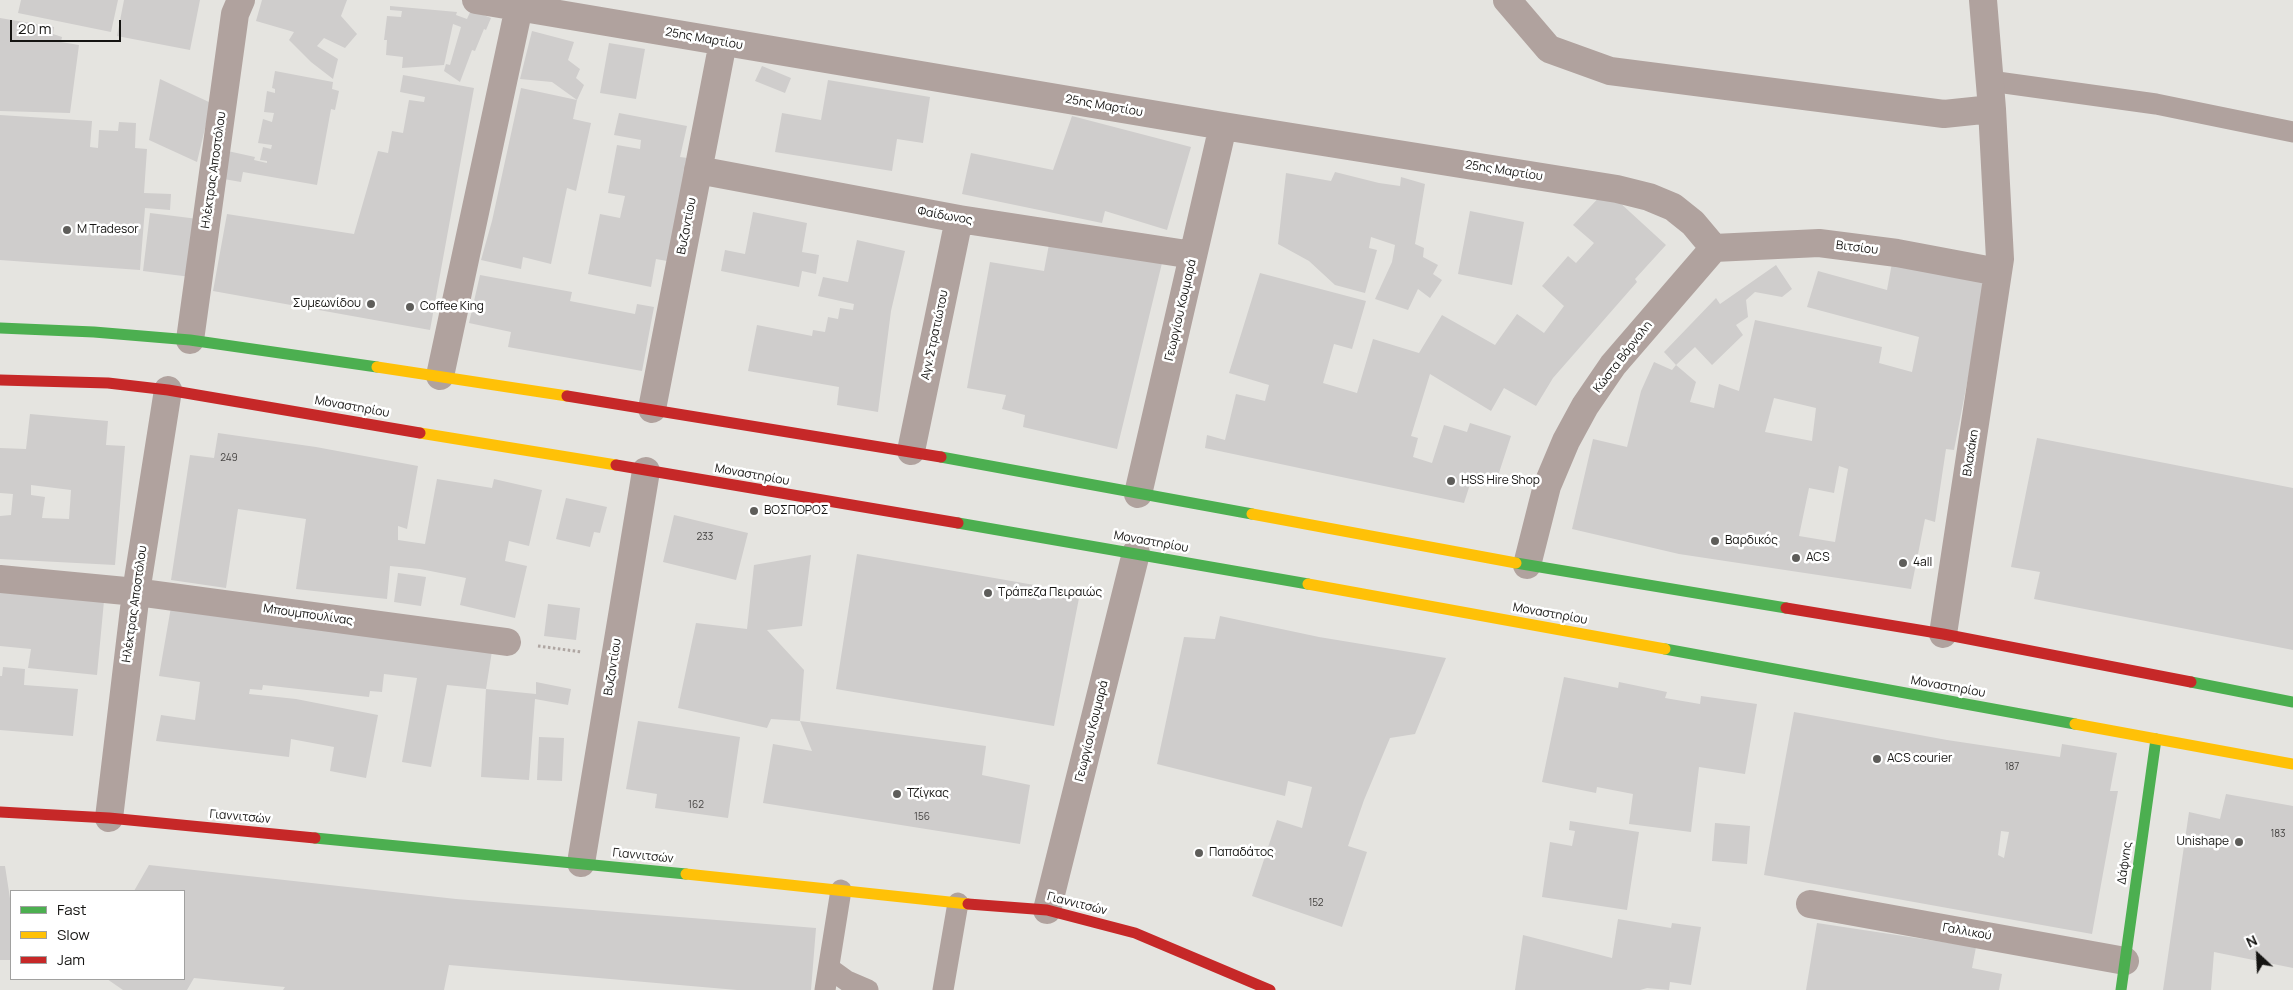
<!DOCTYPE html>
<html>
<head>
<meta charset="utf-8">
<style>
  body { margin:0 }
  #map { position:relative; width:2293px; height:990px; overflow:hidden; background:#e5e4e0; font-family:Manrope,sans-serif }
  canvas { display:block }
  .legend { position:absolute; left:10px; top:890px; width:175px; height:90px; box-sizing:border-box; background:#fff; border:1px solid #a1a1a0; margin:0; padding:6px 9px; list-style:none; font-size:15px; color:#151412 }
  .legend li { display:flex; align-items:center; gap:10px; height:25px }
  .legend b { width:25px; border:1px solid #a1a1a0 }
  .north { position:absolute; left:2233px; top:930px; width:50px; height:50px; -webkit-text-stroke:4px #fff; paint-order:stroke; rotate:335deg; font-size:14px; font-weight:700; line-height:20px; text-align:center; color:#151412 }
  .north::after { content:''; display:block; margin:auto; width:18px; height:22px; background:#151412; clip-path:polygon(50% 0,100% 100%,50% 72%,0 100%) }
  .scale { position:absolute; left:10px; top:20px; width:111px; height:22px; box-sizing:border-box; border:2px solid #151412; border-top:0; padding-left:6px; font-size:15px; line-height:18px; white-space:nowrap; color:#151412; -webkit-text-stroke:4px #fff; paint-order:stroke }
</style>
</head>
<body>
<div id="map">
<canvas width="2293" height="990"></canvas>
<ul class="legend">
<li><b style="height:6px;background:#4caf50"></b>Fast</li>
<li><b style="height:6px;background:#ffc107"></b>Slow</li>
<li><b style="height:6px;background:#c62828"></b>Jam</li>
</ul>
<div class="north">N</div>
<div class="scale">20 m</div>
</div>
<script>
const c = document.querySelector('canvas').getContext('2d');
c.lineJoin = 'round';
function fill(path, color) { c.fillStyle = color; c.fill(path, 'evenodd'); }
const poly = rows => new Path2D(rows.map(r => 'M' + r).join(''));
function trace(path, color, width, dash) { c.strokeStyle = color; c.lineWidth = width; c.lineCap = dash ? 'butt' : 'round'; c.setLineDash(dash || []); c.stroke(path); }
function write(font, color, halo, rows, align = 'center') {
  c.font = font + ' Manrope,sans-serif'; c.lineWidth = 5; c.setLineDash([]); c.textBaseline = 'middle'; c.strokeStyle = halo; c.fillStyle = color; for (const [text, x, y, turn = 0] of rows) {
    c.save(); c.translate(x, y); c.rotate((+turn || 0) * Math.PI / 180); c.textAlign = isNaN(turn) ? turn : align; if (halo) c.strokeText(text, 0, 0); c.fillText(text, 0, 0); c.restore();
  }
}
const building = poly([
  [21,0,118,0,111,32,18,13],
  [124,0,200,0,190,50,117,36],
  [262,0,347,0,341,16,357,34,345,48,324,38,317,46,338,59,333,79,311,62,289,40,294,32,256,21],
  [390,6,457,12,456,15,467,19,471,10,491,18,486,30,484,29,475,51,472,50,460,82,444,71,446,64,450,65,461,27,453,24,444,65,402,68,403,57,386,55,387,40,384,40,387,16,401,17,402,11,390,10],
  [0,18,54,27,53,34,62,37,61,42,79,45,70,113,0,111],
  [532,31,574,42,568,60,580,69,576,78,584,85,577,100,552,82,520,79],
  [609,43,645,49,636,99,600,93],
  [762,66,791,78,785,93,755,81],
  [275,71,333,82,332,89,339,91,335,110,331,109,317,185,243,172,241,182,218,178,223,150,255,157,254,160,267,163,267,161,260,160,263,147,271,149,272,145,258,143,263,119,272,122,274,113,264,112,267,91,275,93,275,89,272,88],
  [403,75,474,88,430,330,213,291,227,214,354,234,378,151,388,153,392,131,403,133,409,100,424,102,425,97,400,92],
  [160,79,211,103,197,162,149,140],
  [828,80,930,97,923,143,897,139,892,171,775,152,782,113,821,120],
  [521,88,577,100,573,119,591,123,576,191,567,188,551,264,523,257,521,269,481,260,492,221],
  [619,113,687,126,680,157,688,158,667,261,656,259,651,287,588,274,600,214,620,218,625,196,608,193,617,145,640,149,641,140,614,135],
  [0,115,92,121,90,147,98,148,99,130,118,131,119,122,136,123,135,148,147,149,144,193,171,194,170,210,145,208,140,270,0,260],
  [1072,116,1191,147,1167,230,1105,211,1102,223,962,194,971,153,1053,170],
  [1335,172,1379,183,1400,186,1401,177,1425,184,1415,244,1424,248,1423,257,1438,265,1433,274,1442,280,1430,298,1418,289,1408,310,1375,299,1392,262,1395,245,1371,237,1369,248,1377,250,1365,293,1335,285,1309,261,1278,244,1286,173,1331,181],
  [1606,190,1666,245,1635,279,1637,282,1553,378,1536,406,1504,388,1491,411,1430,374,1411,436,1418,438,1413,457,1432,463,1444,425,1467,432,1470,423,1511,436,1496,482,1473,475,1464,503,1205,448,1207,435,1225,440,1236,394,1265,401,1269,385,1229,373,1260,273,1366,301,1352,349,1334,344,1323,383,1357,393,1373,339,1419,353,1442,315,1495,345,1517,314,1544,333,1564,306,1542,286,1568,256,1576,263,1594,243,1573,225],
  [1470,211,1524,222,1512,285,1458,274],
  [753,212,807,223,802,252,819,255,816,274,802,271,799,287,721,271,725,250,745,254],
  [150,213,198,219,191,277,143,271],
  [1050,239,1162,263,1117,449,1023,427,1025,415,1002,409,1006,395,967,388,990,262,1044,271],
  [857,240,905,251,891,311,878,412,837,405,839,387,748,371,757,325,812,336,813,330,825,332,828,317,838,319,840,308,853,310,854,304,818,296,823,277,848,282],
  [1892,263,1989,284,1967,383,1954,450,1946,449,1935,522,1925,519,1911,589,1679,554,1572,529,1593,439,1627,447,1641,391,1654,362,1672,370,1676,365,1664,352,1716,298,1720,304,1776,265,1792,289,1782,297,1755,292,1746,300,1748,317,1736,325,1743,335,1712,365,1695,347,1676,365,1696,382,1690,402,1714,408,1719,384,1739,391,1755,320,1882,347,1879,363,1912,372,1919,337,1807,307,1818,271,1887,290],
  [1774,398,1816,408,1812,441,1765,432],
  [1839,466,1848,469,1835,542,1799,536,1809,488,1834,493],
  [480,275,572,292,570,301,635,314,637,304,654,307,642,371,508,347,511,332,469,323],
  [30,414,108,421,106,445,125,446,115,565,0,559,0,516,11,515,13,494,0,493,0,448,26,449],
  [31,485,71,490,69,519,42,518,45,497,31,495],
  [218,433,316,447,418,466,407,529,398,526,398,540,425,544,437,479,492,488,494,479,542,490,529,546,509,541,505,561,527,566,515,618,460,605,466,578,420,569,390,566,387,599,296,589,306,519,238,509,226,588,171,580,190,455,214,458],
  [2037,438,2293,488,2293,650,2034,599,2040,572,2011,567],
  [566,498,607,507,600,533,594,532,590,547,556,539],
  [674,515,748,533,736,580,663,562],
  [857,554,1080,593,1054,726,836,689],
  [811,555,802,626,767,630,804,670,800,721,771,719,767,728,678,708,696,623,747,629,754,565],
  [398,573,426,577,421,606,394,602],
  [0,592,104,601,97,675,28,668,31,649,0,646],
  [548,604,580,608,576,640,544,636],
  [171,607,492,651,486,689,447,685,431,767,402,762,417,678,384,674,382,692,370,691,369,697,263,685,262,690,250,689,249,694,296,699,378,715,366,778,330,771,334,747,291,739,289,757,156,741,161,715,195,720,200,682,159,676],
  [1220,616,1319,637,1446,658,1415,734,1390,738,1364,800,1348,846,1367,852,1342,927,1252,896,1277,820,1302,828,1312,787,1288,781,1285,796,1157,764,1184,637,1215,639],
  [3,667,25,669,24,685,78,689,73,736,0,730,0,676,2,676],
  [1564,677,1618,688,1619,682,1667,692,1665,698,1700,704,1701,696,1757,704,1745,774,1699,767,1691,832,1629,824,1633,794,1597,787,1596,793,1542,782],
  [536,682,571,689,568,705,535,699,529,780,481,777,486,689,536,694],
  [1794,712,1947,740,2060,757,2062,744,2117,753,2110,791,2118,791,2092,934,1764,875],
  [2001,831,2009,832,2004,858,1998,855],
  [638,721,740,737,728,818,655,808,657,794,626,789],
  [800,721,986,746,982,775,1030,785,1020,844,763,803,773,744,812,751],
  [539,737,564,738,562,781,537,780],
  [2226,794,2293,806,2293,968,2214,952,2211,990,2163,990,2189,812,2220,819],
  [1570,821,1639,832,1627,910,1542,897,1550,842,1572,846,1575,831,1569,830],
  [1715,823,1750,826,1747,864,1712,861],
  [149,865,456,899,816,928,811,990,737,990,449,965,444,990,283,990,285,987,194,978,187,990,123,990,107,979,184,979,184,891,134,891],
  [0,866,5,866,11,905,11,960,0,960],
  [1618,919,1671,928,1672,923,1701,927,1691,985,1670,982,1669,990,1647,988,1640,990,1515,990,1523,935,1612,958],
  [1817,923,1976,947,1972,968,2002,974,1999,990,1806,990]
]);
const path = poly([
  [538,646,582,652]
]);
const lane = poly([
  [1990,81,2156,104,2293,132],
  [829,968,847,981,868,990],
  [825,990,841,890],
  [943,990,958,903]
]);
const street = poly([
  [476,0,1223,126,1617,189,1649,197,1673,207,1693,223,1714,248],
  [1507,0,1549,49,1610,71,1944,114,1992,109,2000,259,1943,634],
  [1983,0,1992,109],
  [698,170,959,219,1193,255],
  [1714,248,1819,243,1897,253,1998,272],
  [190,340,235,14,241,0],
  [440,376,519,7],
  [652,409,723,42],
  [911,451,959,219],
  [1138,494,1223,126],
  [1527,565,1547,486,1566,441,1585,406,1613,365,1714,248],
  [0,579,136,592,507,642],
  [109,818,136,592,168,390],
  [581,863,646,471],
  [1810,904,2125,961],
  [1047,910,1136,553]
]);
const fast = poly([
  [0,328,94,332,190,340,377,367],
  [941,457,1252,514],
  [958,523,1308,584],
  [1516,563,1786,608],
  [1665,649,2075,724],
  [2191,682,2293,702],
  [315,838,686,874],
  [2121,990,2156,739]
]);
const slow = poly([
  [377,367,567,396],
  [420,433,616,465],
  [1252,514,1516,563],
  [1308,584,1665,649],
  [2075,724,2293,764],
  [686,874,968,904]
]);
const jam = poly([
  [0,380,108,383,168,390,420,433],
  [567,396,941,457],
  [616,465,958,523],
  [1786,608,1943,634,2191,682],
  [0,812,109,818,315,838],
  [968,904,1047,910,1135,933,1270,990]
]);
const markers = [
  [67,230,5,"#5e5d5a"],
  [371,304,5,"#5e5d5a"],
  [410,307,5,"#5e5d5a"],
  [1451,481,5,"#5e5d5a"],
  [754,511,5,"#5e5d5a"],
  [1715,541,5,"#5e5d5a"],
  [1796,558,5,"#5e5d5a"],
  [1903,563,5,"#5e5d5a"],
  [988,593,5,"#5e5d5a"],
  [1877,759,5,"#5e5d5a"],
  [897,794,5,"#5e5d5a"],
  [2239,842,5,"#5e5d5a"],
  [1199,853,5,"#5e5d5a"]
];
const numberNames = [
  ["249",229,458],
  ["233",705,537],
  ["187",2012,767],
  ["162",696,805],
  ["156",922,817],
  ["183",2278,834],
  ["152",1316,903]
];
const streetNames = [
  ["25ης Μαρτίου",704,39,10],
  ["25ης Μαρτίου",1104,106,10],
  ["Ηλέκτρας Αποστόλου",214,170,-82],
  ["25ης Μαρτίου",1504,171,9],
  ["Φαίδωνος",945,216,10],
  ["Βυζαντίου",687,226,-79],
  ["Βιτσίου",1857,248,7],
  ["Γεωργίου Κουμαρά",1181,310,-77],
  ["Αγν. Στρατιώτου",935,335,-78],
  ["Κώστα Βάρναλη",1623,357,-52],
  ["Μοναστηρίου",352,407,10],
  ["Βλαχάκη",1971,453,-81],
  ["Μοναστηρίου",752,475,10],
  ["Μοναστηρίου",1151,542,10],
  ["Ηλέκτρας Αποστόλου",135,604,-82],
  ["Μοναστηρίου",1550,614,10],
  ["Μπουμπουλίνας",308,615,8],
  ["Βυζαντίου",613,667,-81],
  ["Μοναστηρίου",1948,687,10],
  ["Γεωργίου Κουμαρά",1092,731,-76],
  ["Γιαννιτσών",240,817,5],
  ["Γιαννιτσών",643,856,6],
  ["Δάφνης",2125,863,-82],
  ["Γιαννιτσών",1077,904,14],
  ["Γαλλικού",1967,932,10]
];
const poiNames = [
  ["M Tradesor",77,230],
  ["Συμεωνίδου",361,304,"right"],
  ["Coffee King",420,307],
  ["HSS Hire Shop",1461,481],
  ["ΒΟΣΠΟΡΟΣ",764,511],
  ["Βαρδικός",1725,541],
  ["ACS",1806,558],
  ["4all",1913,563],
  ["Τράπεζα Πειραιώς",998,593],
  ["ACS courier",1887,759],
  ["Τζίγκας",907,794],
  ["Unishape",2229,842,"right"],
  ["Παπαδάτος",1209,853]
];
fill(building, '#cfcdcc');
trace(path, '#afa6a2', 3, [2.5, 2.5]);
trace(lane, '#b0a29e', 21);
trace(street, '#b0a29e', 28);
trace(fast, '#4caf50', 11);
trace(slow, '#ffc107', 11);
trace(jam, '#c62828', 11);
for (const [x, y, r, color] of markers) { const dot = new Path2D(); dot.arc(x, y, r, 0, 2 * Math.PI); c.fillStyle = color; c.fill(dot); trace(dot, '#fff', 2); }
write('10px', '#464442', null, numberNames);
write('12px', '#151412', '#fff', streetNames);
write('12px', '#151412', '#fff', poiNames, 'left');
</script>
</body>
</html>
